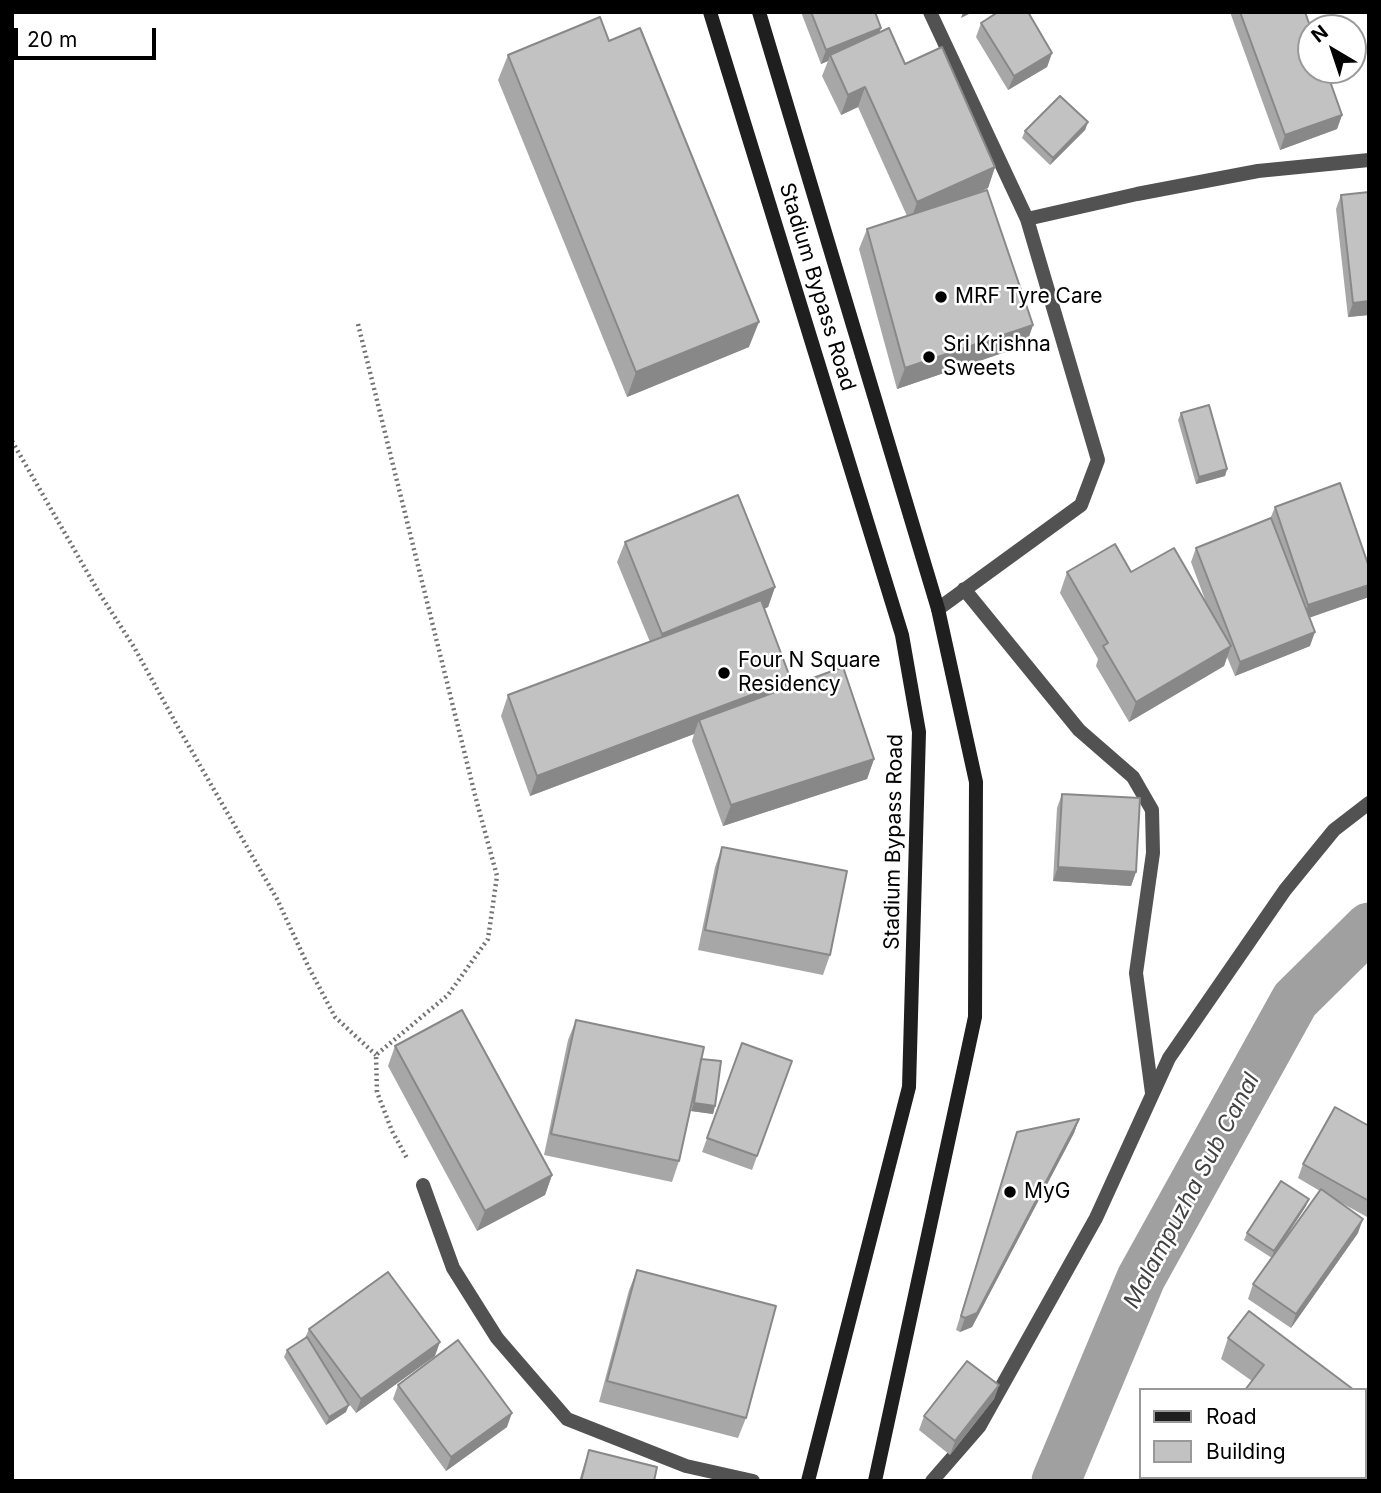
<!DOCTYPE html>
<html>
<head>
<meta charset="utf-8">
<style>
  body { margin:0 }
  #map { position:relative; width:1381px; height:1493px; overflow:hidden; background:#fff; font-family:Inter,sans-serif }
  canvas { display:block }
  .frame { position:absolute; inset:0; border:14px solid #000; pointer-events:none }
  .legend { position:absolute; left:1139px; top:1388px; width:228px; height:91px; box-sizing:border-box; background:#fff; border:2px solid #999; margin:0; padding:9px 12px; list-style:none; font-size:21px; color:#000 }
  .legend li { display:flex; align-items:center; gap:14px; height:35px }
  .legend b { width:35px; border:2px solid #999 }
  .north { position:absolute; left:1297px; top:14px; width:70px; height:70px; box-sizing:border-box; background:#fff; border:2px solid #999; border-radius:50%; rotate:321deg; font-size:19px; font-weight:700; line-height:28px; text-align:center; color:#000 }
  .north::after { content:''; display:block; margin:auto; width:24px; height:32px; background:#000; clip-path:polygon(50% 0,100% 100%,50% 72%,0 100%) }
  .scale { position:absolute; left:14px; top:28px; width:142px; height:32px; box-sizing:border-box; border:4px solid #000; border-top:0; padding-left:9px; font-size:21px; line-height:24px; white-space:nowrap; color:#000; -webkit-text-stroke:5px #fff; paint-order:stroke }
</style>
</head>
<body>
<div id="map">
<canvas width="1381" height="1493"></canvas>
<div class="frame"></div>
<ul class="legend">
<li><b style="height:9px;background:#1f1f1f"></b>Road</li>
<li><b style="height:19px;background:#c2c2c2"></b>Building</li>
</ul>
<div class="north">N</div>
<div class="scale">20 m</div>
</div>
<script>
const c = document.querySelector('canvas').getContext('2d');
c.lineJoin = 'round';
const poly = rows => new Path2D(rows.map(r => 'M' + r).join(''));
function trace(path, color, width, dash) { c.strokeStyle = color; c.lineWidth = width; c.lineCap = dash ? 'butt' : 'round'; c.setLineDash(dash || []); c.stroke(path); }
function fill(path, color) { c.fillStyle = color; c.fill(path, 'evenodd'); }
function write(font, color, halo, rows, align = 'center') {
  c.font = font + ' Inter,sans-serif'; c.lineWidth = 5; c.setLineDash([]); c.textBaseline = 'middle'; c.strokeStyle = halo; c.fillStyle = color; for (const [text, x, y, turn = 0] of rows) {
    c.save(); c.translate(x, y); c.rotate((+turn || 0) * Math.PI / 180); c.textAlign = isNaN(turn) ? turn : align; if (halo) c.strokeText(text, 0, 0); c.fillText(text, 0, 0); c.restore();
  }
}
const canal = poly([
  [1056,1481,1141,1278,1295,1000,1369,927]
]);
const path = poly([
  [358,324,476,799,497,876,488,939,448,995,376,1055,377,1092,392,1131,408,1160],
  [12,441,98,591,134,647,179,729,277,899,308,966,335,1017,376,1055]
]);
const street = poly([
  [930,12,1027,219,1098,460,1081,505,938,609],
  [1027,219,1137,194,1258,171,1369,160],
  [964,589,1079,730,1133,777,1152,810,1153,853,1136,973,1152,1093],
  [423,1185,453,1268,497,1338,567,1419,686,1466,753,1481],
  [932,1481,979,1427,1096,1218,1169,1058,1285,890,1334,830,1369,803]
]);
const secondary = poly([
  [710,12,902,635,919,732,909,1087,808,1481],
  [759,12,938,609,976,782,975,1017,875,1481]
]);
const wall = poly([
  [801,12,875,12,879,33,995,167,988,188,971,195,1033,325,1026,345,897,389,859,249,867,229,907,216,858,107,841,115,822,76,828,61,821,64],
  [1230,12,1305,12,1342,115,1337,129,1280,150],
  [981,23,1052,53,1047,67,1008,90,976,37],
  [609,41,749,347,627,397,498,80,508,55],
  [1088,122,1085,130,1050,165,1022,138,1025,131],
  [1341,195,1369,315,1348,317,1336,209],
  [1181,413,1227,469,1225,476,1196,484,1178,420],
  [1275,507,1369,597,1309,617,1310,646,1235,676,1227,657,1224,666,1129,722,1096,666,1098,659,1060,593,1067,572,1131,572,1207,605,1191,562,1196,548,1270,519],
  [625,542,775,587,768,607,764,609,788,687,874,759,867,779,723,826,692,741,694,734,530,796,501,716,508,695,650,642,617,562],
  [1062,794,1136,872,1131,886,1053,881,1057,808],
  [722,847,830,955,823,975,698,950,715,867],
  [576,1020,701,1059,715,1106,713,1114,691,1111,693,1099,679,1161,672,1182,544,1155,568,1040],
  [742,1043,792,1061,752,1170,702,1152],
  [395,1046,552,1175,545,1195,477,1231,388,1066],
  [1079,1119,1074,1133,972,1327,960,1332,956,1330,1017,1132],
  [1369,1126,1369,1218,1336,1200,1358,1233,1291,1328,1248,1299,1253,1284,1320,1191,1298,1178,1303,1164],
  [1306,1206,1272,1258,1244,1240,1247,1233],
  [637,1270,746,1418,738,1438,599,1402,629,1290],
  [309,1329,435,1356,356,1413,343,1396,346,1412,326,1425,284,1357,287,1350,305,1338],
  [1228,1338,1354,1390,1252,1381,1221,1359],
  [398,1385,507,1427,446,1471,393,1399],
  [999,1385,994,1399,950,1455,919,1430,924,1416],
  [589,1450,654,1481,579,1481],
  [1321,1477,1365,1477,1369,1481,1325,1481]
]);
const shadedWall = poly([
  [963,12,973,12,961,18],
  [881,28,876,42,830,55,828,61,821,64,826,50],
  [1052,53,1047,67,1008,90,1014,76],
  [865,87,858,107,841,115,848,95],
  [1342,115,1337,129,1280,150,1285,135],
  [1088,122,1085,130,1050,165,1053,158],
  [995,167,988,188,910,223,917,202],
  [1369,301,1369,315,1348,317,1353,303],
  [759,322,749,347,627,397,636,372],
  [1033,325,1026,345,897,389,905,368],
  [1227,469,1225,476,1196,484,1199,477],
  [1369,585,1369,597,1303,620,1308,605],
  [775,587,768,607,655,655,662,634],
  [1315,632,1310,646,1235,676,1240,662],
  [1231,646,1224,666,1129,722,1136,702],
  [791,680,783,700,699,720,694,734,530,796,537,776],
  [874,759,867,779,723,826,731,805],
  [1058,867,1136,872,1131,886,1053,881],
  [694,1103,715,1106,713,1114,691,1111],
  [1079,1119,1074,1133,972,1327,960,1332,965,1318],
  [552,1175,545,1195,477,1231,485,1211],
  [1309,1199,1306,1206,1272,1258,1274,1251],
  [1363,1219,1358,1233,1291,1328,1296,1314],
  [440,1342,435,1356,356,1413,361,1399],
  [999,1385,994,1399,950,1455,955,1441],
  [349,1405,346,1412,326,1425,329,1417],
  [512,1413,507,1427,446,1471,451,1457]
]);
const building = poly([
  [811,12,875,12,881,28,826,50,811,12],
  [998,12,1028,12,1052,53,1014,76,981,23,998,12],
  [1240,12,1305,12,1311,29,1311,70,1326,70,1342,115,1285,135,1240,12],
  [600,17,609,41,640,28,759,322,636,372,508,55,600,17],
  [889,28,905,64,942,47,995,167,917,202,865,87,848,95,830,55,889,28],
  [1060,96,1088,122,1053,158,1025,131,1060,96],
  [987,190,1033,325,905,368,867,229,987,190],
  [1369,192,1369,301,1353,303,1341,195,1369,192],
  [1209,405,1227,469,1199,477,1181,413,1209,405],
  [1340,483,1369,567,1369,585,1308,605,1275,507,1340,483],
  [738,495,775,587,662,634,625,542,738,495],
  [1271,518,1315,632,1240,662,1196,548,1271,518],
  [1115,544,1131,572,1174,548,1231,646,1136,702,1103,646,1108,643,1067,572,1115,544],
  [761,600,791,680,537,776,508,695,761,600],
  [843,667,874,759,731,805,699,720,843,667],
  [1062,794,1140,798,1136,872,1058,867,1062,794],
  [722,847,847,871,830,955,705,930,722,847],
  [462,1010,552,1175,485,1211,395,1046,462,1010],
  [576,1020,704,1047,679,1161,551,1134,576,1020],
  [742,1043,792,1061,757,1156,707,1138,742,1043],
  [701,1059,721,1061,715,1106,694,1103,701,1059],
  [1335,1107,1369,1126,1369,1201,1303,1164,1335,1107],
  [1079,1119,977,1313,965,1318,961,1316,1017,1132,1079,1119],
  [1281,1181,1309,1199,1274,1251,1247,1233,1281,1181],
  [1321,1189,1363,1219,1296,1314,1253,1284,1321,1189],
  [637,1270,776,1306,746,1418,607,1381,637,1270],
  [388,1272,440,1342,361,1399,309,1329,388,1272],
  [1249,1311,1354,1390,1245,1390,1264,1365,1228,1338,1249,1311],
  [307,1337,349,1405,329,1417,287,1350,307,1337],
  [458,1340,512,1413,451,1457,398,1385,458,1340],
  [967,1361,999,1385,955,1441,924,1416,967,1361],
  [1365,1398,1369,1401,1369,1481,1360,1481,1355,1477,1365,1477,1365,1398],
  [589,1450,657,1467,654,1481,581,1481,589,1450],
  [1216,1477,1268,1477,1266,1481,1214,1481,1216,1477]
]);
const markers = [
  [941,297,7,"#000"],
  [929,357,7,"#000"],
  [724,673,7,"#000"],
  [1010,1192,7,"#000"]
];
const streetNames = [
  ["Stadium Bypass Road",817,287,73],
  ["Stadium Bypass Road",894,842,-89]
];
const poiNames = [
  ["MRF Tyre Care",955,297],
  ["Sri Krishna",943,345],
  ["Sweets",943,369],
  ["Four N Square",738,661],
  ["Residency",738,685],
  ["MyG",1024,1192]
];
const waterNames = [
  ["Malampuzha Sub Canal",1192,1191,-62]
];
trace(canal, '#a0a0a0', 49);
trace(path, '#747474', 4.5, [2, 3.5]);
trace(street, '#525252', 14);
trace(secondary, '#1f1f1f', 14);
fill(wall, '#a7a7a7');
fill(shadedWall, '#888');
fill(building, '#c2c2c2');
trace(building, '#888', 2);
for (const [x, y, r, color] of markers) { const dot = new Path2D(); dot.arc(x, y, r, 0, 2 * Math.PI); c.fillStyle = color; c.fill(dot); trace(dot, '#fff', 2.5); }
write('21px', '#000', '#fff', streetNames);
write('21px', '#000', '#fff', poiNames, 'left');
write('italic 23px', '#414141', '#fff', waterNames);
</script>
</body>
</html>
